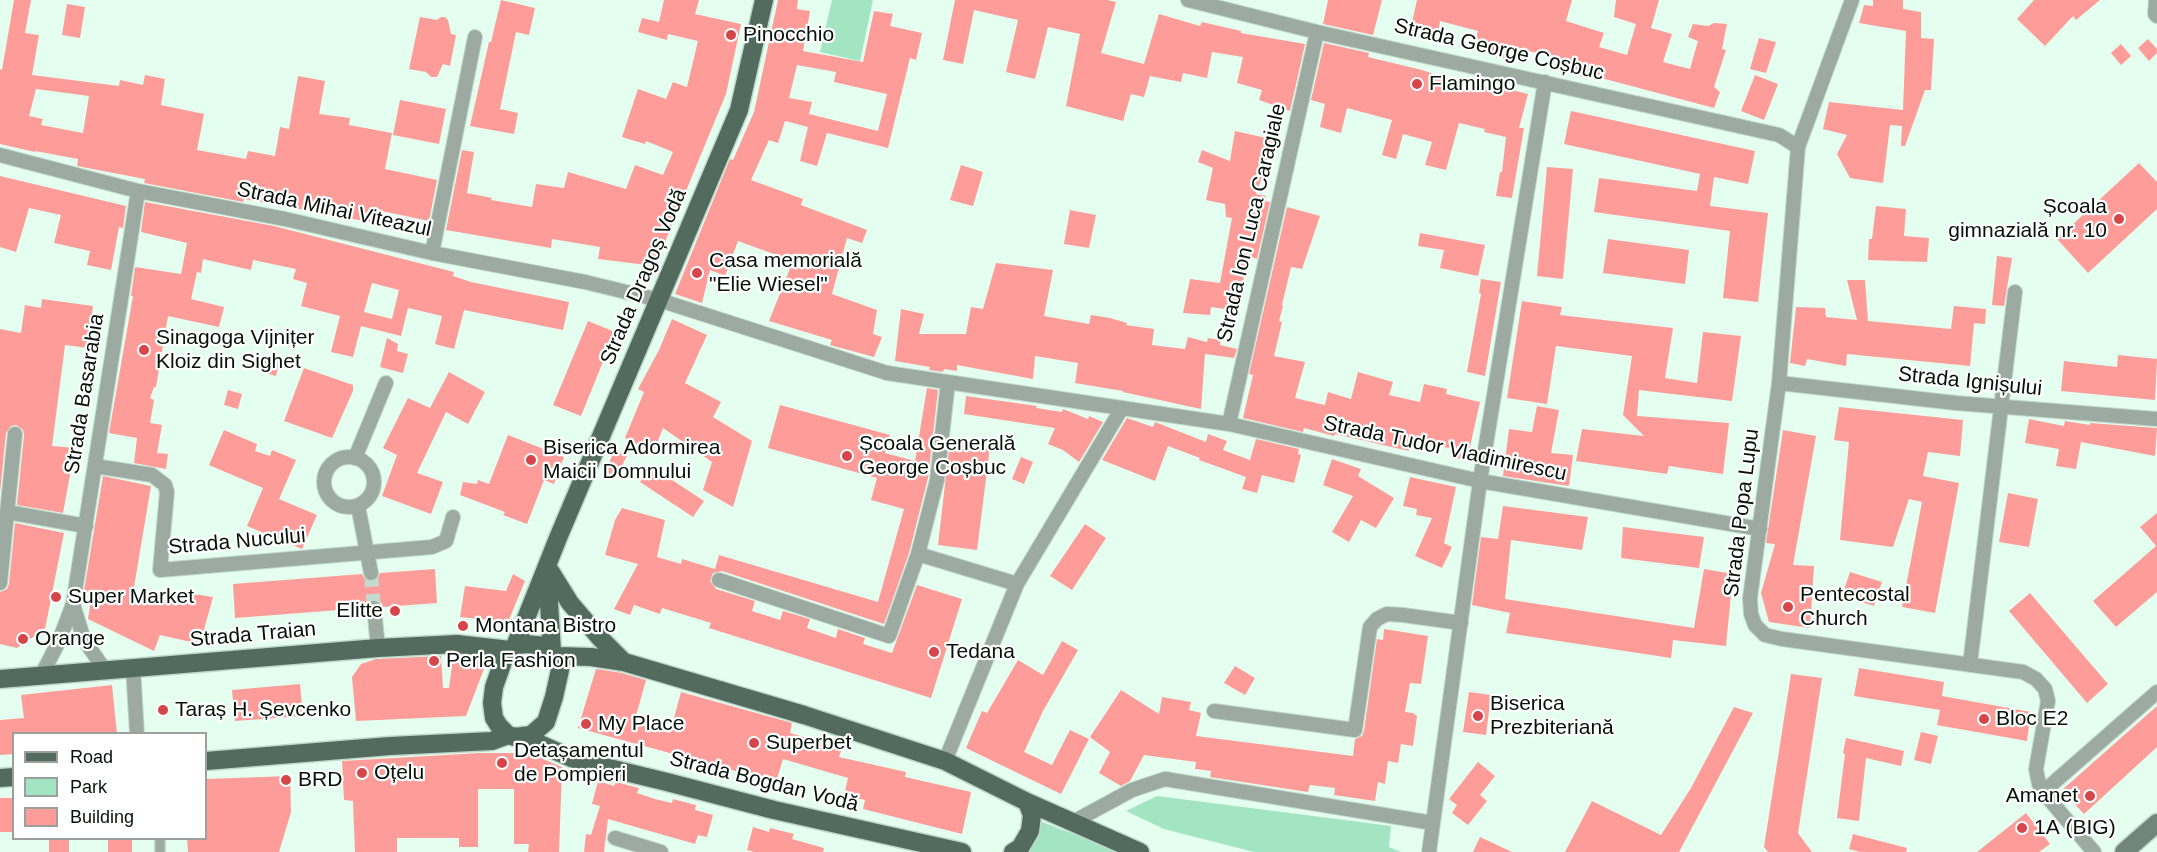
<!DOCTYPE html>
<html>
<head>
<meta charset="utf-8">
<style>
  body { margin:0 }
  #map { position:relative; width:2157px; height:852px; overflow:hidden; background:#e4feef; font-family:Arial,sans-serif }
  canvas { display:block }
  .legend { position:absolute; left:12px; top:732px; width:195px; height:108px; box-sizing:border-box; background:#fff; border:2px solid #9ba09d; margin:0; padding:8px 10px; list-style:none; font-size:18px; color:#06110b }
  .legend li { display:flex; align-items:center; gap:12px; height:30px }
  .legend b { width:30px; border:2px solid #9ba09d }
</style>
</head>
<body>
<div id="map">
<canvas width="2157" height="852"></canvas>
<ul class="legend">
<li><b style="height:8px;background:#536b5e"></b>Road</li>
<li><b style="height:16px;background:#a3e4c2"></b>Park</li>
<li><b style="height:16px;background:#fd9c98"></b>Building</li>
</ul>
</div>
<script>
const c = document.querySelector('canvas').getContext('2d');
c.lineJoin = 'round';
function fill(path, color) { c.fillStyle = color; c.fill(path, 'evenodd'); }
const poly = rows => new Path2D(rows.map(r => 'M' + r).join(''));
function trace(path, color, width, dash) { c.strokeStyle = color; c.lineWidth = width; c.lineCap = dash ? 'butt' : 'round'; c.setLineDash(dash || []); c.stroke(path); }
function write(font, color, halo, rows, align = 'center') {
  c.font = font + ' Arial,sans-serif'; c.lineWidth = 4.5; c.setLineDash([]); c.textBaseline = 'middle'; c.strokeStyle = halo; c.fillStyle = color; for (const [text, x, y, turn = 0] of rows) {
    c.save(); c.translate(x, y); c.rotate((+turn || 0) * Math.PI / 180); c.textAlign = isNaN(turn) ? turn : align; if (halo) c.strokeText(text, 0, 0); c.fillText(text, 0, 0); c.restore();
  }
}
const green = poly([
  [832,0,873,0,860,61,820,52],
  [1157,796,1391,826,1389,847,1401,852,1254,852,1164,829,1126,811],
  [1037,820,1120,852,1027,852]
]);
const building = poly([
  [14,0,31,0,25,33,39,35,32,75,119,86,120,80,143,85,145,75,165,79,161,105,204,114,197,150,246,159,248,151,275,156,280,127,289,129,298,76,325,81,319,114,350,118,349,125,392,133,385,169,437,180,429,221,377,210,375,223,244,199,243,202,144,183,145,179,77,166,78,159,35,151,35,152,0,144,0,69,2,70],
  [36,89,89,96,83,133,41,125,43,119,29,116],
  [501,0,535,8,529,35,516,32,500,109,518,113,514,134,470,126,489,42,491,42],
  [664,0,699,0,695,14,741,24,726,94,655,266,598,259,600,247,552,239,551,248,446,230,462,150,474,152,467,193,492,198,491,200,532,207,536,184,564,188,568,172,626,189,635,165,663,175,673,152,646,141,645,144,622,137,638,89,666,99,673,82,687,87,698,41,668,34,667,40,638,32,642,18,659,22],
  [778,0,798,0,797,9,810,11,803,51,863,62,874,11,893,14,890,26,922,33,916,60,910,58,888,148,827,133,817,166,800,161,808,127,785,121,778,143,769,140,751,180,803,199,801,205,867,230,862,243,847,238,832,294,877,310,873,334,882,337,874,357,830,345,832,340,769,321,793,261,738,241,725,276,710,270,702,303,675,294,730,159,733,160,754,112],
  [797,65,836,72,834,82,887,94,878,131,809,114,812,102,789,98],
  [955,0,1107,0,1116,2,1101,53,1144,64,1159,14,1200,26,1202,22,1241,31,1241,33,1305,44,1290,111,1259,100,1262,90,1237,83,1243,57,1212,52,1207,78,1183,73,1181,82,1150,76,1144,97,1131,94,1123,121,1066,106,1080,34,1048,27,1035,79,1006,72,1018,20,974,10,963,64,943,60],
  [1328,0,1382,0,1373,35,1323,24],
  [1417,0,1572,0,1566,21,1604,33,1599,47,1627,55,1636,24,1614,17,1616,0,1659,0,1651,28,1672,34,1663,62,1690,69,1698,41,1688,37,1693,24,1708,26,1714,23,1727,24,1722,49,1726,50,1714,87,1720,92,1714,108,1590,75,1589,79,1561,70,1564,60,1509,46,1505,59,1473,49,1478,31,1440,21,1438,33,1411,27],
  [1873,0,1903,0,1903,9,1921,12,1921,38,1934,39,1931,90,1925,90,1905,146,1901,146,1902,126,1890,125,1883,183,1850,178,1837,154,1847,135,1823,129,1829,102,1903,110,1906,31,1859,23,1864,5,1873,6],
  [2034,0,2100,0,2076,20,2073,16,2045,46,2017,19],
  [67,4,85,7,80,38,62,35],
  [420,17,437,20,441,17,445,17,448,20,451,34,456,35,450,66,443,64,437,77,431,77,426,72,409,69],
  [1759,38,1776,42,1766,73,1750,69],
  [2148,39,2157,49,2157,53,2149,61,2138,48],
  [1324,43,1369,53,1368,57,1422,70,1443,77,1495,88,1496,86,1528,94,1519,128,1524,128,1512,198,1496,196,1500,172,1502,172,1506,137,1484,132,1485,129,1459,123,1446,170,1425,165,1432,142,1403,134,1396,159,1382,155,1392,120,1347,108,1341,133,1320,127,1325,104,1311,100],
  [2121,44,2131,56,2121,65,2111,53],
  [1755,75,1778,84,1764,120,1741,111],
  [400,100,446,109,439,144,393,135],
  [1571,111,1755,151,1748,184,1714,177,1710,206,1768,213,1758,302,1723,298,1730,231,1594,212,1599,178,1697,191,1700,174,1564,144],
  [1235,131,1275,140,1256,194,1266,196,1265,201,1270,202,1257,259,1251,257,1248,270,1245,270,1238,311,1211,307,1210,315,1183,313,1190,279,1220,283,1232,218,1226,217,1225,204,1206,200,1213,168,1198,162,1202,150,1230,161],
  [2139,163,2157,182,2157,209,2088,273,2057,239],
  [961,165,983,172,973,206,950,200],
  [1547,167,1573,169,1563,279,1537,276],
  [0,176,126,206,123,228,119,227,111,270,87,265,90,251,54,243,61,215,29,208,16,252,0,247],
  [145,202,274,226,454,272,453,276,471,282,569,302,563,330,464,310,454,349,435,344,442,316,408,308,401,336,361,326,353,357,331,352,340,316,301,306,307,283,293,279,296,269,253,260,251,270,203,259,201,273,197,272,191,299,224,307,219,327,168,316,156,387,154,387,150,398,154,400,150,423,162,425,157,453,168,454,166,469,134,463,137,438,109,433,133,296,131,296,135,267,181,274,187,243,141,232],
  [372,283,399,290,392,319,364,312],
  [1876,206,1906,209,1904,236,1929,238,1927,262,1868,260,1869,239,1872,239],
  [1287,207,1320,216,1302,269,1291,267,1282,305,1283,306,1279,321,1282,322,1274,356,1305,362,1295,398,1325,405,1328,392,1351,399,1358,372,1393,382,1389,395,1420,402,1424,384,1447,389,1446,394,1480,402,1467,460,1451,457,1453,449,1411,440,1409,451,1335,434,1334,436,1304,428,1303,432,1243,418,1253,375,1249,374],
  [1070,210,1096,215,1089,248,1064,244],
  [1420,233,1485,245,1478,276,1440,268,1444,250,1418,246],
  [1608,239,1689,250,1685,284,1603,273],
  [1997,256,2012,258,2004,306,1992,305],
  [996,263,1053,270,1044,316,1089,324,1091,315,1110,318,1127,323,1126,325,1154,329,1152,345,1185,349,1188,337,1207,342,1208,338,1221,340,1220,345,1237,349,1234,358,1205,354,1201,409,1123,392,1123,391,1075,383,1078,363,1035,356,1033,379,957,365,957,371,944,369,943,372,929,370,930,367,895,361,901,309,924,314,919,334,966,334,971,307,983,309],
  [1481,279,1501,282,1485,376,1467,372,1481,294,1479,293],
  [1847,280,1865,280,1868,321,1951,329,1954,306,1986,309,1985,324,1974,323,1970,366,1847,354,1846,366,1807,359,1805,366,1790,363,1796,307,1825,308,1826,317,1857,320],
  [42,299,93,306,88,348,65,345,52,446,75,448,63,513,17,505,24,435,23,430,16,425,11,426,6,433,0,493,0,329,21,333,25,305,41,308],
  [1522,301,1562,307,1560,315,1673,328,1665,378,1697,383,1703,332,1741,336,1732,401,1639,390,1637,416,1729,423,1723,474,1669,466,1667,474,1576,461,1582,429,1644,436,1623,415,1632,356,1556,346,1547,404,1507,398],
  [672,319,707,335,685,383,721,402,713,417,752,441,733,507,703,490,712,462,663,428,653,453,625,438,644,392,638,389,659,350],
  [588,321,615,332,581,416,553,405],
  [387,338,398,344,397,351,408,354,403,373,380,367],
  [2118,355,2157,359,2155,400,2061,391,2064,361,2117,367],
  [265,358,279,363,276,376,261,372],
  [304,368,353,385,353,391,332,438,284,421],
  [449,372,485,392,468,424,446,412,417,473,443,482,431,514,382,496,397,455,383,448,408,398,430,408],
  [927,388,938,390,928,478,909,553,884,624,722,571,713,573,710,581,716,589,755,601,752,611,780,620,783,611,810,619,807,628,836,638,838,629,865,638,863,644,892,653,917,585,962,599,931,698,709,628,711,623,662,608,660,614,634,605,630,615,614,609,638,564,605,555,615,520,622,508,665,520,657,557,681,564,682,559,715,569,719,555,878,602,904,509,871,500,877,478,768,448,780,405,890,435,885,453,915,461],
  [228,390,242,394,238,409,224,405],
  [966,396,1037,406,1036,408,1062,412,1063,409,1088,419,1089,416,1103,422,1079,462,1063,450,1048,444,1055,428,964,414],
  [1537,406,1559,410,1551,453,1573,455,1569,486,1503,476,1509,429,1532,432],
  [1839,407,1963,420,1960,456,1928,452,1923,476,1959,483,1935,613,1902,607,1922,502,1909,499,1893,547,1840,540,1849,442,1834,440],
  [1127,418,1153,427,1155,422,1206,442,1208,434,1227,441,1223,450,1250,460,1256,439,1299,449,1298,454,1301,455,1294,483,1262,475,1257,493,1242,489,1246,477,1199,460,1200,458,1168,446,1155,481,1135,473,1102,460],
  [2029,419,2064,426,2065,421,2090,425,2090,423,2157,428,2155,456,2081,442,2076,469,2056,466,2059,449,2025,443],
  [224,430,257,444,255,451,270,456,272,450,296,460,279,499,317,515,302,549,247,526,263,488,209,465],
  [1783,430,1816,436,1793,565,1814,566,1810,628,1769,622,1761,593,1775,544,1766,543],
  [508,435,564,457,554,484,544,480,527,524,503,515,505,512,460,495,463,482,477,484,478,480,489,484],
  [950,441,990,447,977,550,938,545],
  [615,450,627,456,616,477,605,471],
  [1021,457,1033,462,1024,484,1012,479],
  [1332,459,1361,469,1358,476,1394,498,1376,528,1361,520,1349,542,1332,532,1353,496,1323,485],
  [651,466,704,501,693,517,640,482],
  [103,476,151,486,133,593,169,600,173,591,213,597,200,644,160,635,154,651,88,619,92,594,84,591],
  [1410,477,1456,487,1444,543,1452,547,1442,568,1415,556,1432,518,1416,515,1417,509,1403,506],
  [2008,493,2038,499,2029,547,1999,542],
  [1503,506,1588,517,1582,550,1511,540,1505,599,1694,628,1704,569,1733,574,1726,646,1673,640,1671,658,1506,633,1510,613,1472,605,1481,537,1498,539],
  [2157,513,2157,592,2116,627,2093,601,2156,546,2140,527],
  [15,523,64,533,45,629,17,648,0,644,0,592,7,589,9,584],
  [1085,524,1106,538,1072,590,1050,576],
  [1623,527,1704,537,1699,568,1621,558],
  [435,569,437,603,383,607,381,602,374,599,368,601,365,608,235,618,233,584,362,574,365,579,372,582,377,579,380,573],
  [1850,572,1882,582,1874,606,1842,596],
  [513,574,525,581,508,622,460,617,465,586,506,591],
  [2030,593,2108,684,2087,703,2009,611],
  [1384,629,1428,636,1421,684,1410,683,1405,712,1413,713,1417,716,1413,746,1401,744,1398,763,1388,761,1385,784,1378,782,1375,801,1334,795,1335,788,1310,785,1308,792,1210,777,1211,771,1195,769,1196,762,1144,755,1130,781,1121,786,1099,773,1110,752,1090,737,1121,690,1159,714,1162,697,1191,702,1189,710,1201,713,1196,736,1353,756,1355,739,1362,736,1364,731,1377,639,1383,640],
  [1062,641,1078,650,1043,711,1024,752,1052,765,1070,730,1089,739,1061,794,966,748,982,711,987,713,1018,660,1043,675],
  [441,656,443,688,449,688,453,658,487,661,466,716,356,721,352,677,361,664,376,659],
  [1235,666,1255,678,1245,695,1224,683],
  [1859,668,1944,682,1942,696,2031,712,2027,741,1937,725,1940,710,1854,696],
  [596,669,622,673,646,680,634,723,670,733,681,692,792,723,790,733,842,748,839,757,906,772,905,777,971,792,962,834,863,809,865,800,844,795,848,778,783,759,776,782,578,728],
  [1791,674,1822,678,1798,833,1812,852,1768,852,1764,847],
  [300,684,303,716,235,721,232,690],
  [112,685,117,734,14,734,14,754,0,755,0,720,24,718,21,695],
  [1469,692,1491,695,1486,735,1463,732],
  [2157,706,2157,747,2084,814,2062,790],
  [1734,707,1753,713,1679,852,1565,852,1592,801,1661,835,1691,788],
  [1921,732,1938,736,1931,764,1914,760],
  [1846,738,1904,751,1901,766,1866,758,1859,821,1837,818,1845,754,1843,753],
  [480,753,529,753,562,767,559,852,528,852,529,844,514,844,514,789,478,789,478,847,459,847,459,838,397,838,397,852,355,852,353,801,344,800,342,761],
  [1478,762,1495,776,1480,795,1487,801,1468,825,1452,813,1457,805,1449,799],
  [290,776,291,812,279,852,188,852,187,838,206,838,206,779],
  [598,781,614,786,616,782,639,788,637,793,655,799,672,803,673,799,696,805,695,810,713,815,707,837,698,835,695,844,608,819,604,852,584,852,586,834,591,835,600,806,592,804],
  [0,798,14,798,14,832,0,832],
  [2026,813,2050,844,2039,852,1977,852],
  [753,827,769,832,770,828,794,834,792,839,824,848,823,852,754,852,747,850],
  [1853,834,1907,848,1906,852,1860,852,1849,849],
  [1480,837,1512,852,1473,852],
  [49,838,69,838,69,852,49,852],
  [108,838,132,838,132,852,108,852]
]);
const minorTunnel = poly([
  [371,573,374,608]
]);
const pedestrian = poly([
  [160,838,160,852]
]);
const minor = poly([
  [1188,0,1317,32,1779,135,1798,147],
  [1852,0,1798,147,1779,383,1750,598,1751,614,1755,625,1765,635,1782,639,2023,672,2036,679,2045,689,2048,701,2036,769,2039,784,2043,792,2094,852],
  [2156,0,2155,14,2157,16],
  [0,155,138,191,285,219,432,253,585,282,659,300,887,373,1229,424,1480,481,1760,529],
  [432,253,475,37],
  [1779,383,1956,403,2157,419],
  [1229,424,1317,32],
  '324 482a25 25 0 1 1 50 0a25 25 0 1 1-50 0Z',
  [355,458,386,383],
  [95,466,152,475,165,485,167,492,160,570,432,547,446,541,453,517],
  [358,506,371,573],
  [7,512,86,526],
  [918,554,1017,584],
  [719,580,889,636,918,554,937,480,948,382],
  [0,583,15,434],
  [73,604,84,640,105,670],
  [374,608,378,648],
  [1970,664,2015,292],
  [133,667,137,734],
  [41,676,59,641,73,604,138,191],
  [1214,711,1355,730,1370,627,1377,619,1387,614,1403,615,1461,623],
  [945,761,1017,584,1122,408],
  [2043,792,2157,692],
  [1073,822,1132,790,1165,779,1433,823],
  [615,838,661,852],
  [1429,852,1480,481,1545,82]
]);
const secondary = poly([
  [2124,852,2157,823]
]);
const primary = poly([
  [547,566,570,603,600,638,624,662],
  [547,571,552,651],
  [526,644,545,646,552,651,557,656,560,670,554,697,546,722,531,735,515,737,508,735,499,726,494,718,492,703,494,687,505,656,515,646,526,644],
  [515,646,558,538,739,110,764,0],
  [557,656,591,657,624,662,804,715,945,761,1027,802,1140,852],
  [0,679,378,648,457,644,510,650],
  [524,737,576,760,667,782,774,810,962,852],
  [206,761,390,746,492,741,508,735],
  [0,778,14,777],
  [1013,852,1020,848,1030,831,1032,815,1027,802]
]);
const markers = [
  [731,35,6,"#d5454a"],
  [1417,84,6,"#d5454a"],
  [2119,219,6,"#d5454a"],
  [697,273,6,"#d5454a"],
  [144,350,6,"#d5454a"],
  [847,456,6,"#d5454a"],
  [531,460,6,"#d5454a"],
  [56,597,6,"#d5454a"],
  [1788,607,6,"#d5454a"],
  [395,611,6,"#d5454a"],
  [463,626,6,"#d5454a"],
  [23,639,6,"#d5454a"],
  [934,652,6,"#d5454a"],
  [434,661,6,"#d5454a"],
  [163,710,6,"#d5454a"],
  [1478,716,6,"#d5454a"],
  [1984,719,6,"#d5454a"],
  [586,724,6,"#d5454a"],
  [754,743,6,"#d5454a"],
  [502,763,6,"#d5454a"],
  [362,773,6,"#d5454a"],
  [286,780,6,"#d5454a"],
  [2090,796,6,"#d5454a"],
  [2022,828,6,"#d5454a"]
];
const poiNames = [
  ["Pinocchio",743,35],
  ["Flamingo",1429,84],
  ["Școala",2107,207,"right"],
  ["gimnazială nr. 10",2107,231,"right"],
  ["Casa memorială",709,261],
  ["\"Elie Wiesel\"",709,285],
  ["Sinagoga Vijnițer",156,338],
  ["Kloiz din Sighet",156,362],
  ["Școala Generală",859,444],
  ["George Coșbuc",859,468],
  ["Biserica Adormirea",543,448],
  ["Maicii Domnului",543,472],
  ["Pentecostal",1800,595],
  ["Church",1800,619],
  ["Super Market",68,597],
  ["Elitte",383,611,"right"],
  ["Montana Bistro",475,626],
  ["Orange",35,639],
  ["Tedana",946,652],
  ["Perla Fashion",446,661],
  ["Biserica",1490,704],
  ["Prezbiteriană",1490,728],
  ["Taraș H. Șevcenko",175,710],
  ["Bloc E2",1996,719],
  ["My Place",598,724],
  ["Superbet",766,743],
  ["Detașamentul",514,751],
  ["de Pompieri",514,775],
  ["Oțelu",374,773],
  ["BRD",298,780],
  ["Amanet",2078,796,"right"],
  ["1A (BIG)",2034,828]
];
const streetNames = [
  ["Strada George Coșbuc",1499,50,13],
  ["Strada Mihai Viteazul",334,210,12],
  ["Strada Ion Luca Caragiale",1252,223,-77],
  ["Strada Dragoș Vodă",644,277,-67],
  ["Strada Ignișului",1970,382,6],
  ["Strada Basarabia",85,394,-81],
  ["Strada Tudor Vladimirescu",1445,449,12],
  ["Strada Popa Lupu",1742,513,-83],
  ["Strada Nucului",237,542,-5],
  ["Strada Traian",253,635,-5],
  ["Strada Bogdan Vodă",764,782,14]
];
fill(green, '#a3e4c2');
fill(building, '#fd9c98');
trace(minorTunnel, '#c3dacd', 14, [14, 7]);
trace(pedestrian, '#c0d8cb', 12);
trace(minor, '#c0d8cb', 16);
trace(secondary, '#c0d8cb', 21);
trace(primary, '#c0d8cb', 21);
trace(pedestrian, '#9daaa2', 9);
trace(minor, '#9daaa2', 14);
trace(secondary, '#72857a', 18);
trace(primary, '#536b5e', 18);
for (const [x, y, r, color] of markers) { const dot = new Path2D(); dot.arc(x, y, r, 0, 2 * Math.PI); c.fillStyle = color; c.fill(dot); trace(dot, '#fff', 2); }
write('21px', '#06110b', '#fff', poiNames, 'left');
write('21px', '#06110b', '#fff', streetNames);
</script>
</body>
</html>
